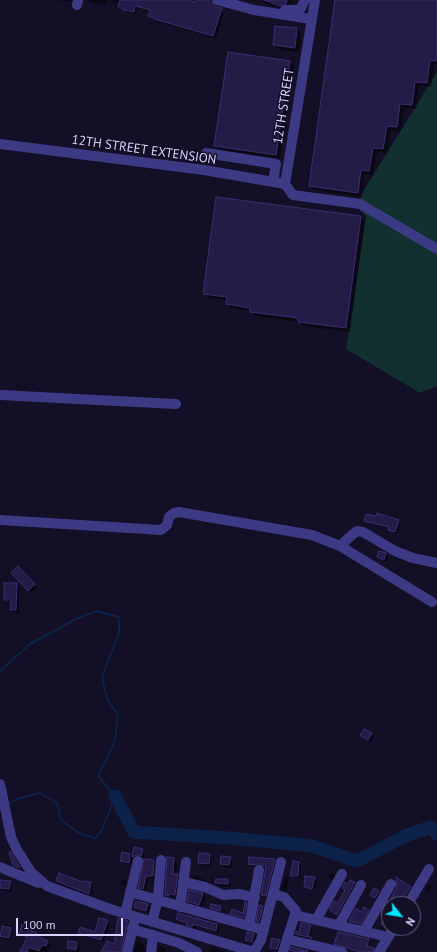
<!DOCTYPE html>
<html>
<head>
<meta charset="utf-8">
<style>
  body { margin:0 }
  #map { position:relative; width:437px; height:952px; overflow:hidden; background:#130f26; font-family:"PT Sans",sans-serif }
  canvas { display:block }
  .north { position:absolute; left:381px; top:896px; width:40px; height:40px; box-sizing:border-box; background:#130f26; border:1px solid #625e7d; border-radius:50%; rotate:121deg; font-size:11px; font-weight:700; line-height:16px; text-align:center; color:#d9d4ff }
  .north::after { content:''; display:block; margin:auto; width:14px; height:18px; background:#00e5ff; clip-path:polygon(50% 0,100% 100%,50% 72%,0 100%) }
  .scale { position:absolute; left:16px; top:918px; width:107px; height:18px; box-sizing:border-box; border:2px solid #d9d4ff; border-top:0; padding-left:5px; font-size:12px; line-height:14px; white-space:nowrap; color:#d9d4ff; -webkit-text-stroke:3px #130f26; paint-order:stroke }
</style>
</head>
<body>
<div id="map">
<canvas width="437" height="952"></canvas>
<div class="north">N</div>
<div class="scale">100 m</div>
</div>
<script>
const c = document.querySelector('canvas').getContext('2d');
c.lineJoin = 'round';
function fill(path, color) { c.fillStyle = color; c.fill(path, 'evenodd'); }
const poly = rows => new Path2D(rows.map(r => 'M' + r).join(''));
function trace(path, color, width, dash) { c.strokeStyle = color; c.lineWidth = width; c.lineCap = dash ? 'butt' : 'round'; c.setLineDash(dash || []); c.stroke(path); }
function write(font, color, halo, rows, align = 'center') {
  c.font = font + ' "PT Sans",sans-serif'; c.lineWidth = 3; c.setLineDash([]); c.textBaseline = 'middle'; c.strokeStyle = halo; c.fillStyle = color; for (const [text, x, y, turn = 0] of rows) {
    c.save(); c.translate(x, y); c.rotate((+turn || 0) * Math.PI / 180); c.textAlign = isNaN(turn) ? turn : align; if (halo) c.strokeText(text, 0, 0); c.fillText(text, 0, 0); c.restore();
  }
}
const green = poly([
  [437,72,437,386,420,393,346,349,366,216,359,209,361,195]
]);
const shadow = poly([
  [55,0,75,0,74,2],
  [86,0,107,0,105,6],
  [109,0,188,0,197,4,198,0,209,0,216,8,224,12,216,39,158,22,149,16,150,12,138,8,136,14,128,12,119,6,120,3],
  [262,0,293,0,293,3,290,2,289,6,283,9,265,3],
  [336,0,437,0,437,64,434,63,431,87,419,85,416,109,404,108,401,131,391,130,388,153,377,152,373,175,365,174,362,197,315,190,310,186],
  [276,27,297,29,301,34,299,52,278,49,274,45],
  [290,62,294,66,280,159,220,150,215,146],
  [360,217,365,221,350,332,303,326,299,322,255,316,250,311,231,308,227,304,227,300,209,298,204,293],
  [366,520,399,521,401,524,397,534,392,532,390,528,368,523],
  [379,552,388,557,387,562,378,557],
  [18,567,37,587,31,593,12,573],
  [17,584,19,587,19,613,14,612,11,610,12,602,8,602,5,599],
  [371,734,374,737,371,742,364,738],
  [142,850,145,852,144,858,136,859,133,856],
  [10,853,13,856,22,870,14,865],
  [123,853,130,854,133,857,131,865,124,864,121,861],
  [209,855,212,858,211,867,202,866,199,863],
  [168,858,174,859,177,862,176,875,180,878,178,897,172,896,172,898,166,895],
  [230,858,233,861,232,868,224,867,221,864],
  [250,858,275,860,278,863,268,898,262,895,267,868,252,866,249,863],
  [145,860,154,861,157,864,156,879,148,878,146,891,139,887],
  [299,863,301,866,300,878,294,878,291,875],
  [330,873,337,877,335,881,329,878],
  [192,875,205,880,208,882,194,879],
  [286,875,289,877,286,892,282,889],
  [121,878,129,883,128,888,120,883],
  [314,878,317,881,315,891,305,887],
  [0,880,11,882,13,885,12,892,0,889],
  [228,880,230,883,230,887,219,886,216,883],
  [57,881,90,883,93,886,92,896,59,884],
  [351,881,357,886,340,917,333,912],
  [429,884,432,888,429,892,426,889],
  [410,887,413,890,404,903,397,899,396,901,392,898],
  [375,889,381,895,378,900,371,895],
  [190,891,203,894,206,897,202,907,191,904,188,901],
  [137,902,148,905,151,908,149,913,138,909,135,906],
  [246,904,249,906,246,920,234,916,231,913,244,914],
  [221,907,223,909,223,913,211,908],
  [262,907,265,910,260,924,258,921],
  [368,911,371,913,363,926,352,923,350,921],
  [177,919,217,924,220,927,218,933,196,926,195,929,190,927],
  [107,921,110,924,103,942,82,936,79,933,95,933],
  [127,922,130,925,123,952,102,952,115,945],
  [310,926,313,929,310,938,312,940,299,937,297,934,300,934],
  [29,928,39,937,39,938,51,945,48,952,21,952,28,938,20,934],
  [401,928,406,929,402,936,400,934],
  [11,929,13,932,11,940,3,938,0,935],
  [254,935,256,938,255,944,246,940],
  [368,940,371,943,369,948,376,952,357,952,338,946,335,943],
  [137,941,143,944,142,946,148,950,147,952,134,952],
  [279,941,282,944,280,952,274,950,271,947],
  [69,942,77,943,80,946,79,952,71,951,68,948],
  [159,945,166,949,165,952,158,952],
  [211,947,227,952,209,952]
]);
const stream = poly([
  [0,671,30,644,76,619,96,611,119,617,119,633,102,677,107,699,118,715,115,741,98,776,115,796,102,830,95,838,79,833,61,820,57,803,40,793,17,799,10,803]
]);
const river = poly([
  [115,796,134,832,229,838,312,846,357,861,405,836,431,827,437,834]
]);
const building = poly([
  [120,0,187,0,196,2,197,0,209,0,216,7,222,8,213,36,154,19,154,18,148,16,150,10,135,6,134,12,124,10,118,6,120,0],
  [264,0,287,0,286,4,280,6,264,0],
  [335,0,437,0,437,61,430,60,427,83,415,82,412,105,400,104,397,127,387,126,383,149,373,148,369,171,361,170,358,193,309,186,335,0],
  [275,26,297,28,295,48,273,45,275,26],
  [228,52,290,61,276,155,214,146,228,52],
  [216,197,361,216,346,328,298,322,298,318,250,312,250,308,226,304,227,297,203,294,216,197],
  [377,513,399,520,395,532,388,530,389,527,364,521,366,514,376,516,377,513],
  [379,551,386,553,384,560,377,557,379,551],
  [18,566,35,584,28,591,11,573,18,566],
  [4,583,17,583,16,610,10,610,11,600,4,600,4,583],
  [364,729,372,733,368,740,360,735,364,729],
  [134,847,143,849,141,856,137,855,132,857,134,847],
  [9,852,11,852,20,868,13,865,9,852],
  [122,852,130,854,129,863,120,861,122,852],
  [199,853,210,854,209,864,198,863,199,853],
  [221,856,231,857,229,865,220,864,221,856],
  [167,857,174,858,173,874,178,874,175,895,170,894,169,896,165,895,167,857],
  [249,857,275,859,266,896,261,895,266,866,248,864,249,857],
  [144,859,154,860,153,876,146,876,143,889,138,888,144,859],
  [293,861,299,862,298,876,290,876,293,861],
  [59,873,80,881,91,882,89,894,56,881,59,873],
  [305,876,315,877,312,889,304,887,305,876],
  [396,877,411,887,401,901,394,897,393,899,391,898,397,887,396,877],
  [216,879,228,879,228,884,215,883,216,879],
  [0,880,11,881,9,889,0,888,0,880],
  [350,880,355,882,337,915,329,909,334,901,338,903,345,890,342,888,345,882,348,884,350,880],
  [374,888,379,891,375,898,370,895,374,888],
  [189,890,203,893,199,905,187,901,189,890],
  [136,901,148,904,146,911,134,907,136,901],
  [245,902,247,903,244,918,230,914,232,909,243,913,245,902],
  [211,904,221,906,220,911,210,908,211,904],
  [259,905,263,906,259,922,256,921,259,905],
  [364,907,369,910,361,924,349,921,356,908,361,912,364,907],
  [389,908,389,924,387,927,381,924,389,908],
  [178,913,217,924,216,931,193,924,192,927,186,925,187,923,176,919,178,913],
  [99,918,108,920,101,940,78,933,80,927,95,932,99,918],
  [118,918,128,921,121,952,101,952,107,941,114,944,118,918],
  [301,923,311,925,308,936,312,938,295,934,297,931,299,933,301,923],
  [22,925,30,927,29,930,37,933,36,936,48,941,46,946,42,945,39,951,29,947,27,952,20,952,27,937,19,934,22,925],
  [2,926,11,928,9,938,0,936,2,926],
  [247,932,254,934,252,942,245,940,247,932],
  [338,932,369,939,367,946,374,948,373,952,360,952,334,944,338,932],
  [272,938,280,940,277,949,270,948,272,938],
  [68,941,77,942,76,950,67,948,68,941],
  [291,947,308,951,296,952,290,950,291,947]
]);
const minor = poly([
  [217,0,254,10,311,19],
  [315,0,285,184,293,195,360,204,437,249],
  [77,5,78,0],
  [285,10,297,10,301,8,305,0],
  [0,144,204,170,285,184],
  [206,153,276,164,273,182],
  [0,395,176,404],
  [0,520,161,530,167,525,169,517,174,513,179,512,312,535,340,546,432,602],
  [340,546,353,534,357,531,363,532,395,551,413,558,437,563],
  [0,784,11,837,17,850,31,872,47,886,110,909,254,952],
  [0,867,38,883],
  [183,882,205,887,223,895,240,894,255,898],
  [130,892,264,930],
  [273,894,284,897,296,911,283,952],
  [408,904,429,869],
  [180,907,186,862],
  [125,914,138,861],
  [295,915,388,937],
  [316,920,342,874],
  [152,922,158,899,161,860],
  [339,925,361,885],
  [249,926,259,870],
  [132,929,179,943,197,952],
  [364,931,391,884],
  [287,939,342,952],
  [127,952,134,923],
  [151,952,153,935],
  [254,952,261,940,281,862],
  [379,952,394,928]
]);
const streetNames = [
  ["12TH STREET",284,106,-81],
  ["12TH STREET EXTENSION",144,150,8]
];
fill(green, '#12302f');
fill(shadow, '#0007');
trace(stream, '#0c2248', 2);
trace(river, '#0c2248', 13);
fill(building, '#241b47');
trace(building, '#3b2d73', 1);
trace(minor, '#3d3a85', 10);
write('13px', '#d9d4ff', '#130f26', streetNames);
</script>
</body>
</html>
